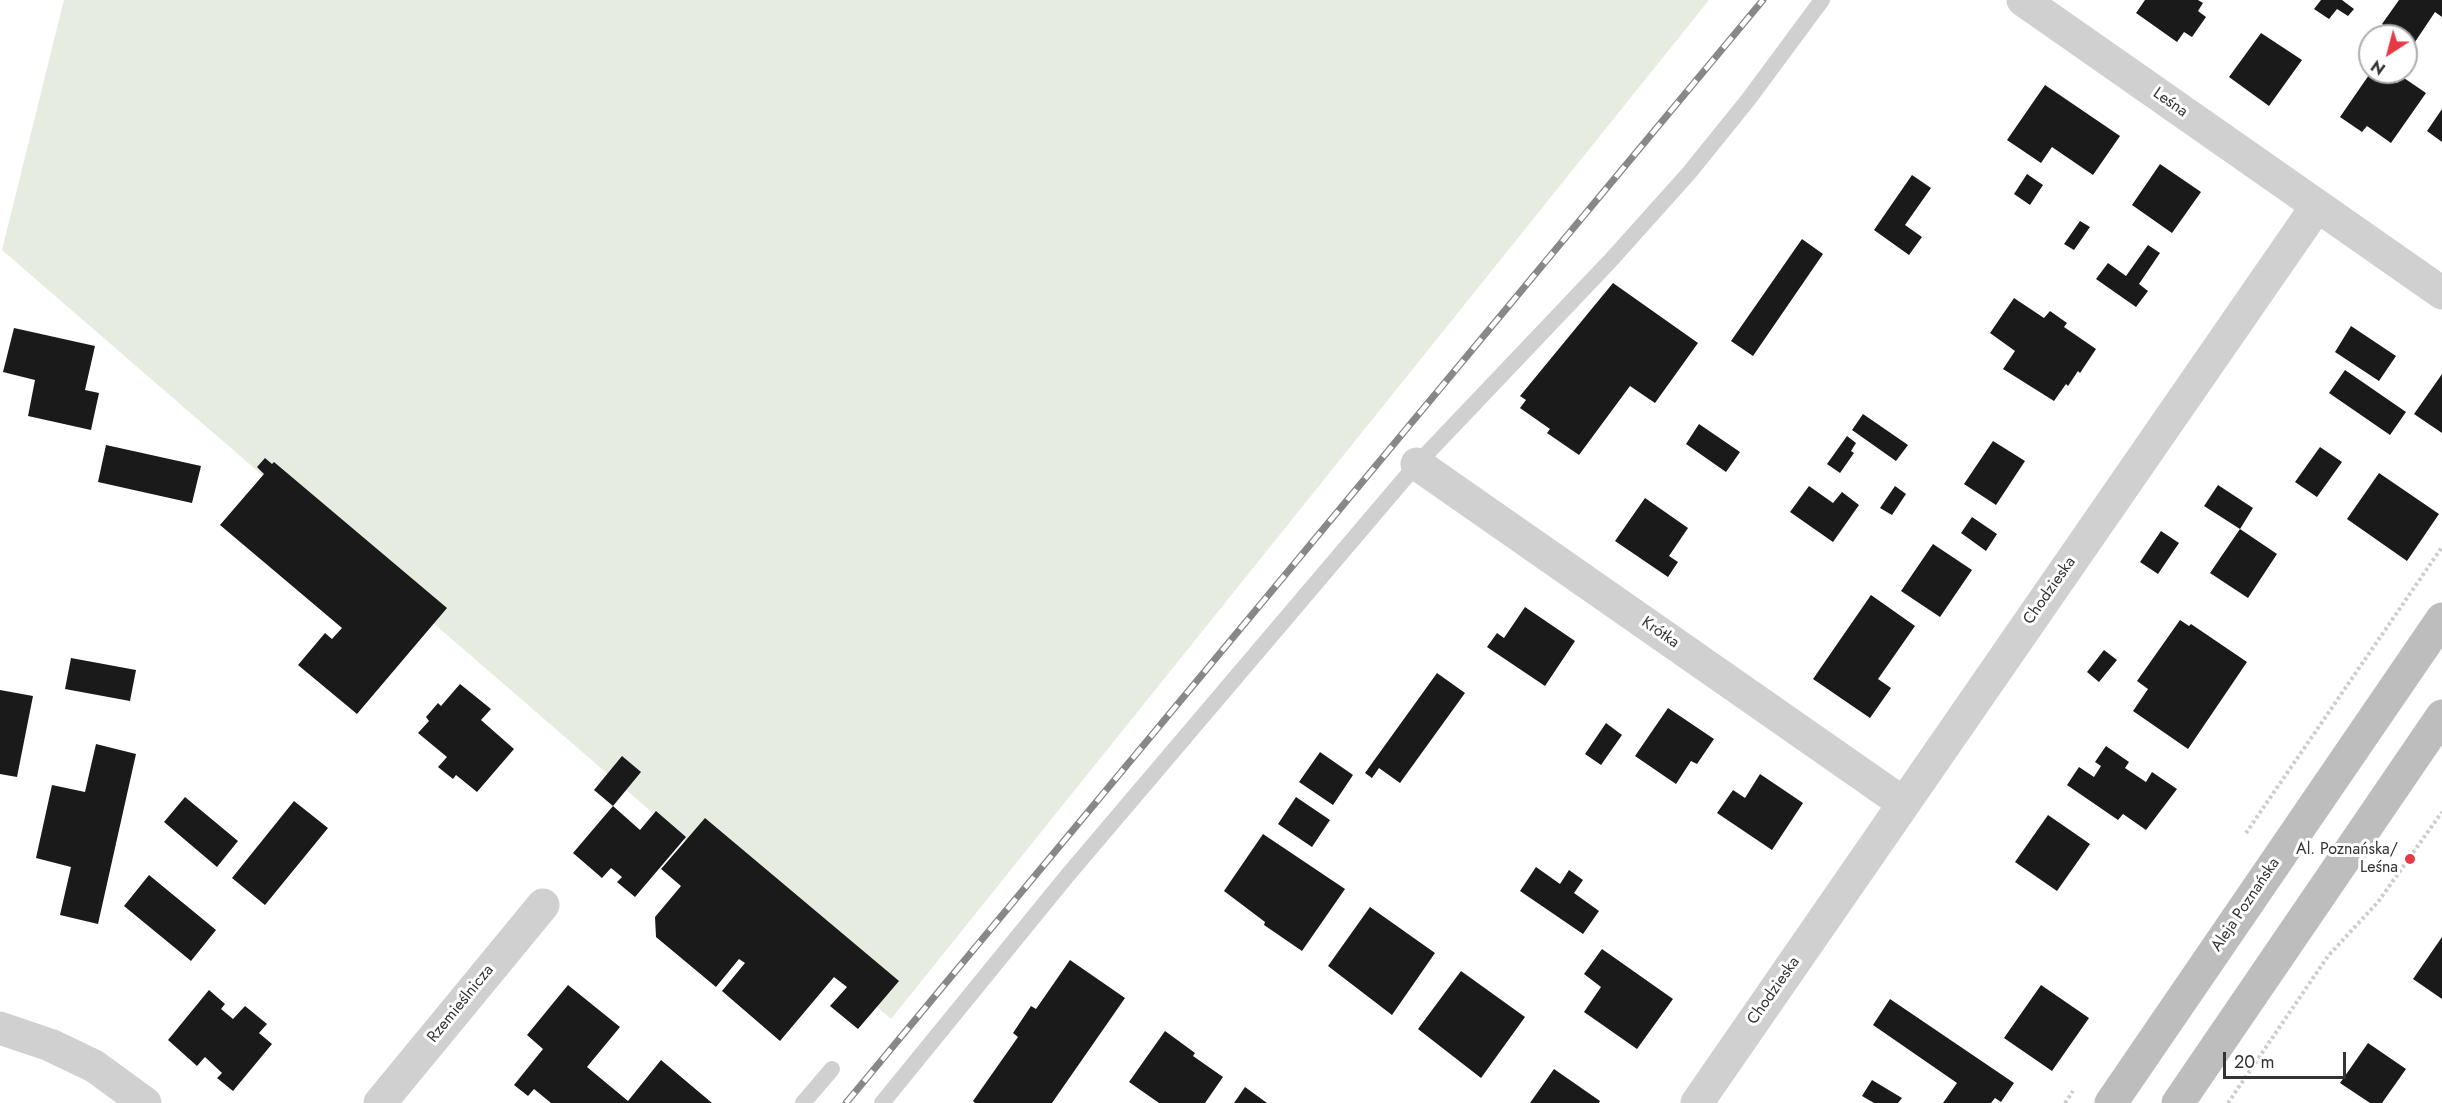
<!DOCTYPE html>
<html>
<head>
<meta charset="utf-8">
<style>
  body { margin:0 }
  #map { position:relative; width:2442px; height:1103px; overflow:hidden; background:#fff; font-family:Jost,sans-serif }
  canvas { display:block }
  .north { position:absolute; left:2358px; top:24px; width:60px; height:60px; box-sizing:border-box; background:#fff; border:2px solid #adadad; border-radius:50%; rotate:216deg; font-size:16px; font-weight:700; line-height:24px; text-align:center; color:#333 }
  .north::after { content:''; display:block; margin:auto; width:21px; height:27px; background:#e63946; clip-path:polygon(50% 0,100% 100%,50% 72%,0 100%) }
  .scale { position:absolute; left:2223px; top:1052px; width:123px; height:27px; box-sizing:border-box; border:3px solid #333; border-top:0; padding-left:8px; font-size:18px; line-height:21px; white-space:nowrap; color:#333; -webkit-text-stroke:4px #fff; paint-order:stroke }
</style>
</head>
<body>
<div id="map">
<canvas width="2442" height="1103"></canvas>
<div class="north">N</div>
<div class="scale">20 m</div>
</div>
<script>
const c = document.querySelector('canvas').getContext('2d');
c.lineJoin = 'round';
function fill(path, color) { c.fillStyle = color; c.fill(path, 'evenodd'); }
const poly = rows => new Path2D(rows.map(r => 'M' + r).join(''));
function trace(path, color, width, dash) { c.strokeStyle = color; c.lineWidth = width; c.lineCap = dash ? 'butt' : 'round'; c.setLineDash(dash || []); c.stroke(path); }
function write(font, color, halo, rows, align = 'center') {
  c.font = font + ' Jost,sans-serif'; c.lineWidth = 6; c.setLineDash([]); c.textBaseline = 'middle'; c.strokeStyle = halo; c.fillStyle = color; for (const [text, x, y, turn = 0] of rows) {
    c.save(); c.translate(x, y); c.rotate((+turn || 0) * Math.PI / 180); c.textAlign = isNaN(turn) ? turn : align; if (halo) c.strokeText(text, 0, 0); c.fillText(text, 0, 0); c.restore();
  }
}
const green = poly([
  [64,0,1709,0,891,1019,2,250]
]);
const building = poly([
  [2145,0,2198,0,2203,3,2198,11,2206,17,2192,37,2184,32,2177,42,2136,13],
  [2321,0,2342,0,2354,9,2348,16,2337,9,2329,19,2314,9],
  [2399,0,2442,0,2442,17,2435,12,2413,45,2406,41,2406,36,2399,36,2382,24],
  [2261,33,2302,60,2269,106,2229,77],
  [2371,72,2381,72,2397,83,2401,76,2426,93,2391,143,2367,126,2362,132,2340,117],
  [2045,85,2120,136,2093,175,2052,147,2041,163,2007,140],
  [2442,109,2442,142,2427,131],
  [2160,164,2201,192,2172,233,2132,205],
  [2027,174,2043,185,2030,205,2014,194],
  [1912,175,1931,188,1905,225,1922,237,1909,255,1874,230],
  [2080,221,2090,227,2074,250,2064,244],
  [1802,239,1823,254,1753,356,1731,341],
  [2148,245,2160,253,2139,284,2148,291,2136,307,2096,279,2108,263,2126,276],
  [1613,283,1698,343,1655,403,1630,386,1579,455,1547,433,1550,429,1520,408,1526,400,1520,396],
  [2014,298,2044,318,2050,311,2067,323,2064,327,2096,349,2080,373,2078,371,2068,386,2066,384,2054,401,2003,369,2015,351,1990,333],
  [2351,326,2396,356,2379,381,2335,352],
  [14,328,95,346,85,390,99,393,91,430,28,416,35,380,3,372],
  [2345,370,2406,412,2390,435,2329,393],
  [2442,374,2442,433,2414,414],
  [1863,414,1908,445,1896,461,1852,430],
  [1699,424,1740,452,1726,472,1686,444],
  [1847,436,1856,443,1851,451,1854,453,1840,473,1827,464],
  [1993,441,2025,461,1996,505,1964,484],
  [106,445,201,466,192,503,98,482],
  [2320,447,2342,462,2317,497,2295,482],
  [265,458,272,464,274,462,447,608,357,714,298,665,325,633,332,639,342,628,220,525,264,474,257,467],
  [2379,473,2439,514,2407,561,2347,519],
  [2218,485,2253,508,2240,529,2204,506],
  [1809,486,1833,503,1842,492,1859,505,1833,542,1790,512],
  [1895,486,1906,494,1892,515,1880,508],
  [1645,498,1688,528,1669,556,1678,562,1668,577,1615,541],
  [1972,517,1997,534,1986,551,1961,533],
  [2240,529,2277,554,2248,598,2210,573],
  [2161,531,2179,543,2158,574,2140,562],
  [1933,544,1972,570,1940,617,1901,591],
  [1871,595,1915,626,1878,679,1891,688,1870,718,1813,679],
  [1525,607,1575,641,1545,686,1487,647,1497,633,1504,638],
  [2180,620,2189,626,2191,624,2247,662,2188,749,2133,711,2148,689,2137,681],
  [2104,650,2117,660,2099,682,2087,672],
  [71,658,136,670,130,701,65,689],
  [1437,673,1465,693,1400,783,1379,768,1372,778,1365,773],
  [460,684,491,709,481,720,514,749,477,792,456,775,453,779,438,767,447,757,418,733,429,721,426,717,438,703,441,706],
  [0,690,33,696,17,777,0,774],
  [1668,708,1714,739,1697,764,1691,761,1676,784,1635,756],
  [1606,723,1622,735,1601,765,1585,754],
  [96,744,136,754,98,924,60,915,71,867,36,858,52,785,85,792],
  [2106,746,2129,762,2125,768,2146,782,2152,772,2177,789,2146,830,2123,814,2118,820,2067,785,2079,767,2094,777,2101,766,2095,762],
  [1320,752,1353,775,1333,805,1299,782],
  [622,756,641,772,613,806,594,790],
  [1760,774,1803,803,1772,850,1717,813,1733,790,1745,798],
  [185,797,238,841,217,867,164,822],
  [1296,797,1330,820,1312,847,1278,824],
  [294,801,328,828,265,905,232,878],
  [613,806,640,830,656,811,686,837,635,897,617,882,622,877,611,868,602,878,573,853],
  [2048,815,2090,844,2057,891,2015,862],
  [705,818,899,981,858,1029,830,1006,847,987,834,977,780,1041,722,991,745,963,739,959,716,987,656,937,655,917,681,886,661,869],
  [1263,834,1345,889,1302,951,1264,925,1265,922,1224,891],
  [1536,867,1560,884,1569,870,1583,880,1574,893,1599,911,1583,934,1520,891],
  [149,875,216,930,191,961,124,906],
  [1370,907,1435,953,1392,1015,1328,966],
  [2442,937,2442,999,2413,979],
  [1602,949,1673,999,1637,1049,1584,1012,1601,987,1584,974],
  [1070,960,1125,998,1052,1103,975,1103,973,1101,1018,1037,1013,1033,1031,1006,1036,1009],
  [1461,971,1525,1017,1481,1078,1418,1029],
  [568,985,620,1027,587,1067,628,1101,661,1060,712,1103,551,1103,534,1089,528,1096,514,1085,543,1049,527,1035],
  [2041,985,2089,1018,2052,1071,2004,1038],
  [209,990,225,1004,221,1009,233,1019,245,1006,267,1024,259,1033,272,1044,233,1091,217,1078,222,1073,205,1057,197,1066,168,1040],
  [1890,999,2014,1083,2001,1102,1995,1098,1991,1103,1943,1103,1957,1083,1873,1025],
  [1165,1031,1195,1053,1193,1056,1223,1077,1205,1103,1159,1103,1129,1082],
  [2368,1043,2406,1069,2382,1103,2370,1103,2340,1083],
  [1554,1069,1600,1101,1599,1103,1530,1103],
  [1872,1080,1902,1098,1898,1103,1874,1103,1862,1096],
  [1245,1087,1267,1103,1234,1103]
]);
const path = poly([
  [2246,833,2442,547],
  [2065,1103,2073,1091],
  [2228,1103,2328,956,2378,902,2442,812]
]);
const lane = poly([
  [803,1103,832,1069],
  [882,1103,1067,876,1417,464,1611,260,1689,173,1748,100,1822,0]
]);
const street = poly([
  [2023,0,2442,293],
  [1417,464,1903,803],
  [0,1028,50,1045,94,1066,145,1103],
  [380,1103,543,905],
  [1697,1103,2317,206]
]);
const secondary = poly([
  [2111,1103,2442,619],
  [2178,1103,2442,716]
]);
const rail = poly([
  [846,1103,1763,0]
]);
const markers = [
  [2410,859,6,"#e63946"]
];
const streetNames = [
  ["Leśna",2170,103,35],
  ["Chodzieska",2050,591,-55],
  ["Krótka",1660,633,35],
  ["Aleja Poznańska",2246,905,-56],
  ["Chodzieska",1774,991,-55],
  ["Rzemieślnicza",461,1004,-51]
];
const poiNames = [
  ["Al. Poznańska/",2398,850],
  ["Leśna",2398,868]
];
fill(green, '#e6ecdf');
fill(building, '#1a1a1a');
trace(path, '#cdcdcd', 4, [3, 3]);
trace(lane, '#d0d0d0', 16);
trace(street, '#d0d0d0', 33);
trace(secondary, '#bdbdbd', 33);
trace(rail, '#888', 7);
trace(rail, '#fff', 4.5, [14]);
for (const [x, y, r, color] of markers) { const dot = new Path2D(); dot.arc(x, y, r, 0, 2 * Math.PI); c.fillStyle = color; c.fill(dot); trace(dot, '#fff', 2); }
write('16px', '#333', '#fff', streetNames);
write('16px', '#333', '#fff', poiNames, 'right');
</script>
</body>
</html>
